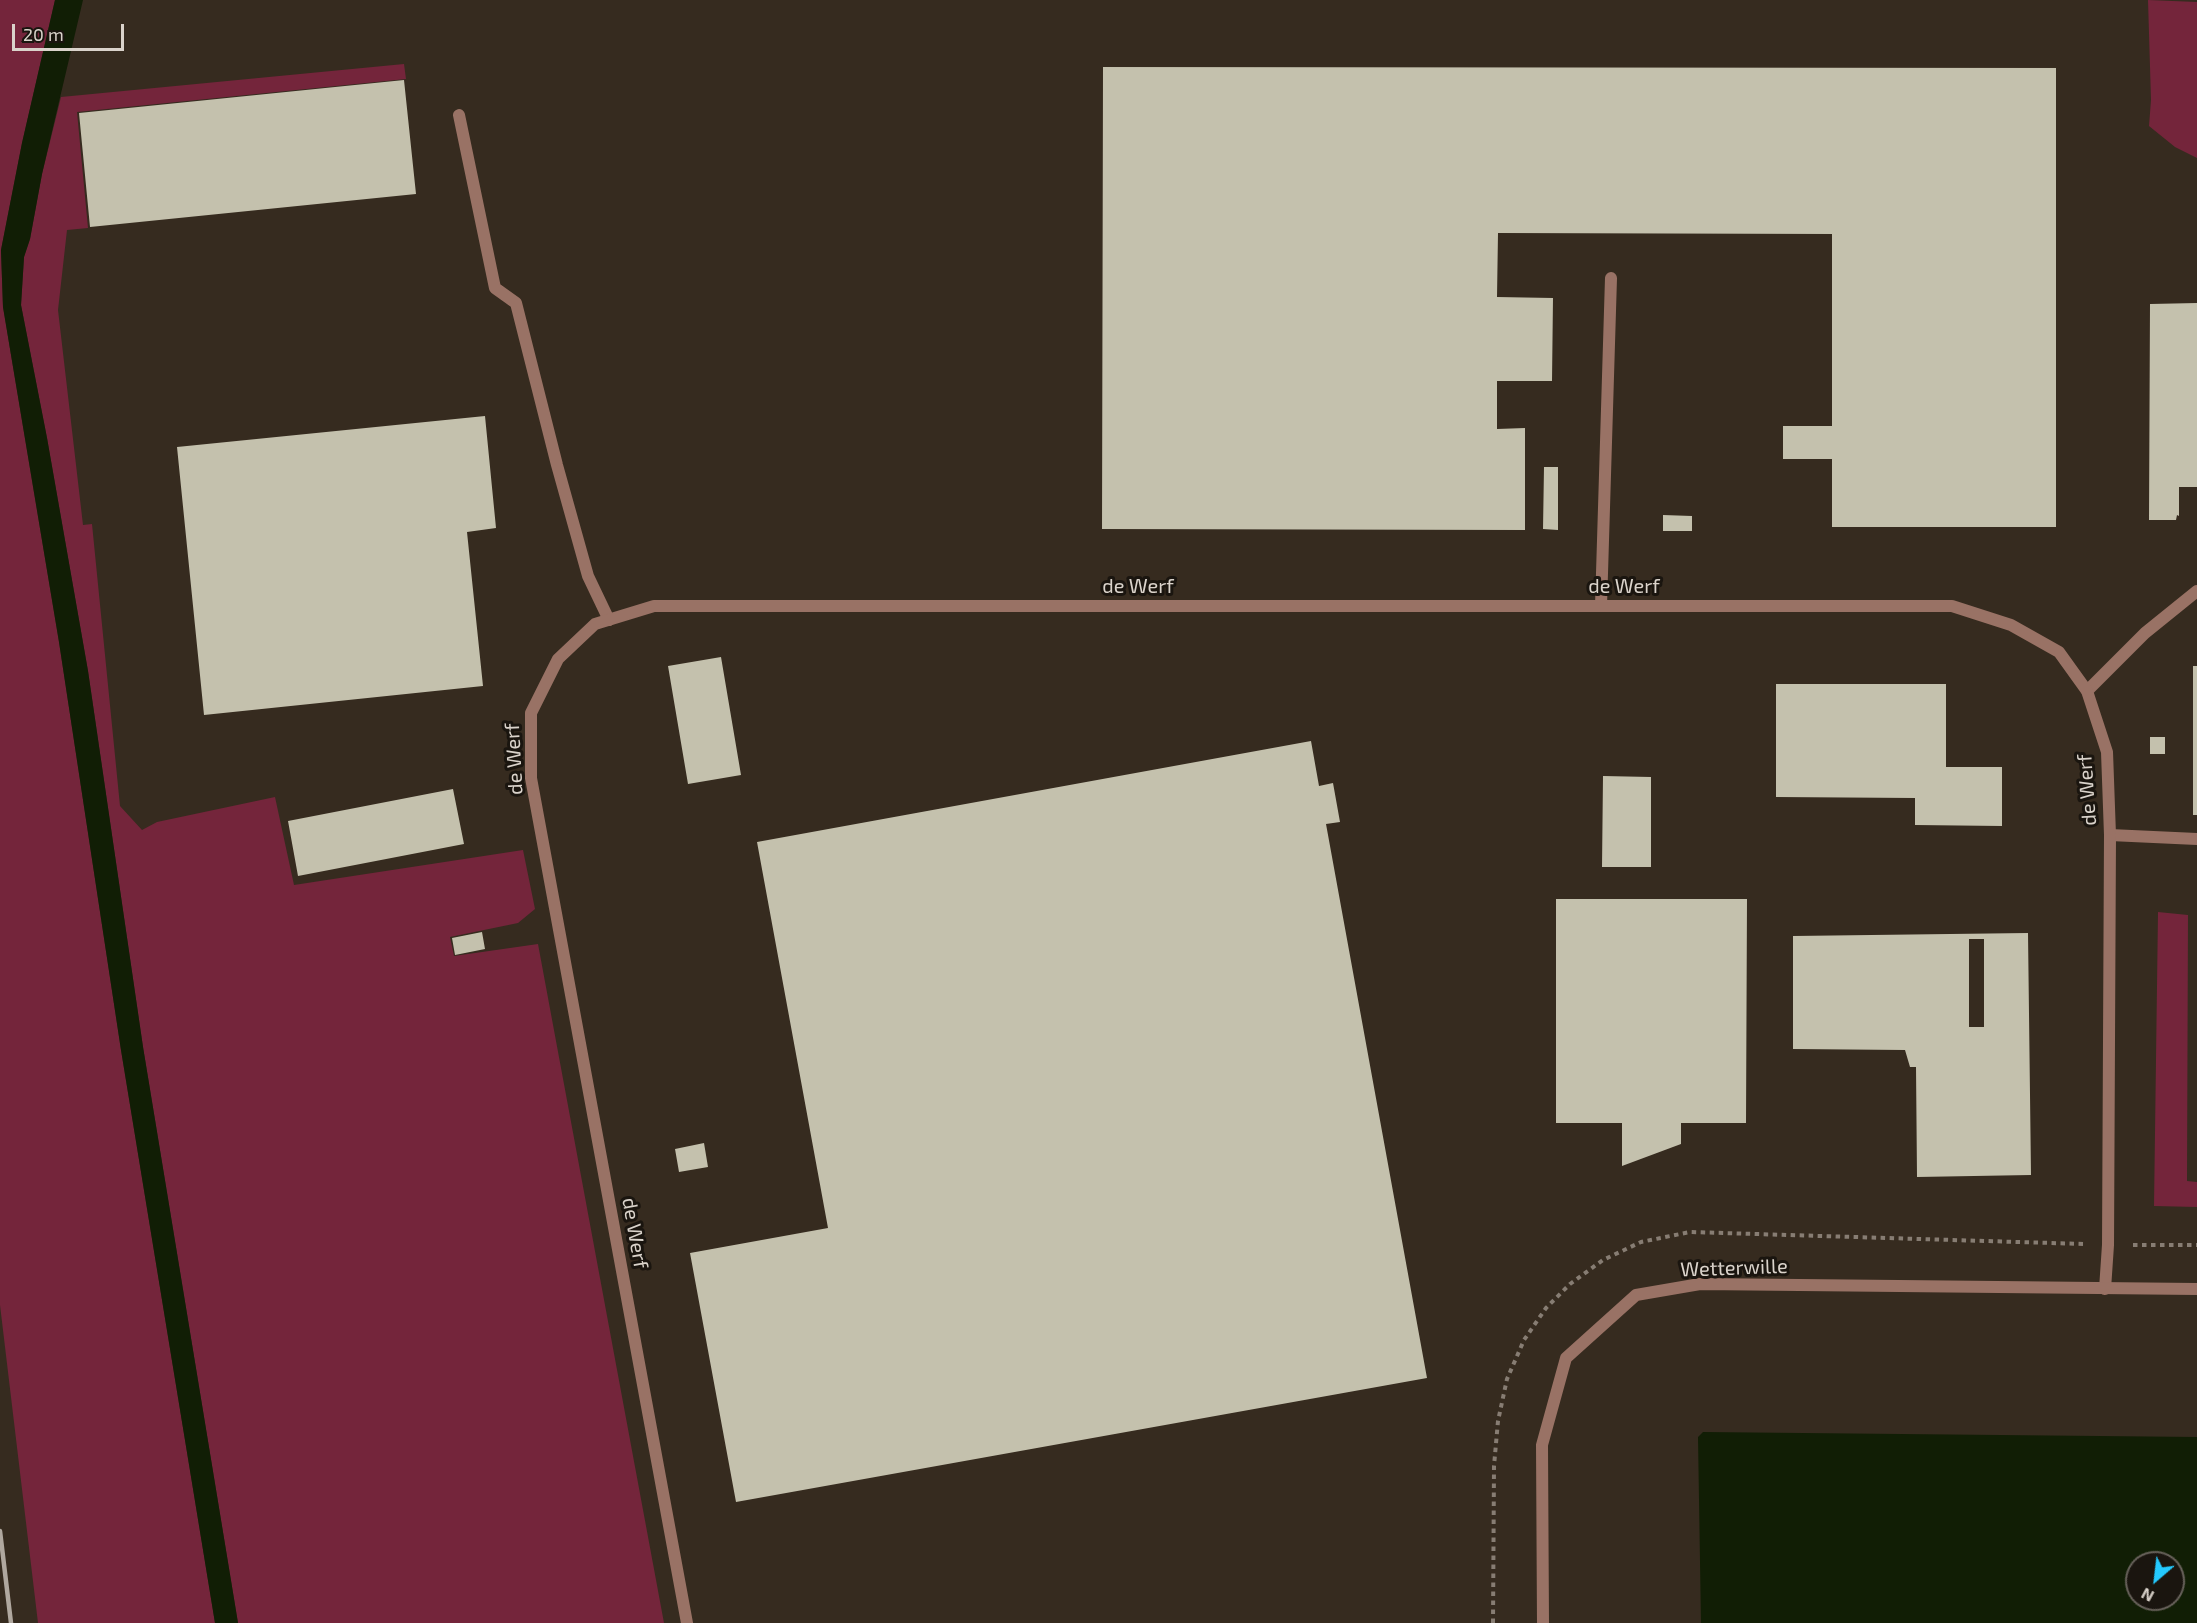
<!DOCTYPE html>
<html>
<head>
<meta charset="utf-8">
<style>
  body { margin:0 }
  #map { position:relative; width:2197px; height:1623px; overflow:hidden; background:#362b1f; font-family:"Exo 2",sans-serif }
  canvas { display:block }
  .north { position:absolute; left:2125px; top:1551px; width:60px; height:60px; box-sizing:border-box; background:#1a150f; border:2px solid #67615a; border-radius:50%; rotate:208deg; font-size:16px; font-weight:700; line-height:24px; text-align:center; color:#dad3cb }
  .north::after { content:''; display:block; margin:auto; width:21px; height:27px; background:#24c9fe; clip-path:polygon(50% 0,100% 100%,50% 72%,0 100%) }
  .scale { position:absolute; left:12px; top:24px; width:112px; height:27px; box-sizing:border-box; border:3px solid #dad3cb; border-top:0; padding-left:8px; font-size:18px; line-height:21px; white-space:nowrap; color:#dad3cb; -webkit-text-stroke:4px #1a150f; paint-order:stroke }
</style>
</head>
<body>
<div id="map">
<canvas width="2197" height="1623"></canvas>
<div class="north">N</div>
<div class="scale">20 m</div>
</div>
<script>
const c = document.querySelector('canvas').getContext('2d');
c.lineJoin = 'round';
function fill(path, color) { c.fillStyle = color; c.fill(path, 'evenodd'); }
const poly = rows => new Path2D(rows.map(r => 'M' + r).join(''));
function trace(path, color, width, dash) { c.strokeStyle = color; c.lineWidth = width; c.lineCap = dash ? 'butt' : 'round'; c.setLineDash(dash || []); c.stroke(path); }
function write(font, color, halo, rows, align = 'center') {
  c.font = font + ' "Exo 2",sans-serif'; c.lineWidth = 6; c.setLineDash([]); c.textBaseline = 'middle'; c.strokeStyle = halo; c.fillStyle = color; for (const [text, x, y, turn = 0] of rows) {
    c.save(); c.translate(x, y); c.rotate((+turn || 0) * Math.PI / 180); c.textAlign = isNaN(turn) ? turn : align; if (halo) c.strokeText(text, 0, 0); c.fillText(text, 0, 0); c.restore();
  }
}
const green = poly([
  [0,0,55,0,22,143,1,250,3,307,59,642,121,1050,215,1623,38,1623,0,1305],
  [2148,0,2197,2,2197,158,2175,147,2149,126,2151,100],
  [404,64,406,79,77,112,88,228,67,230,58,310,83,525,92,524,120,806,142,830,157,822,275,797,294,885,523,850,535,909,518,923,450,937,454,956,538,944,664,1623,238,1623,143,1047,88,671,47,438,21,305,24,257,30,239,42,174,61,97],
  [2158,912,2188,915,2187,1181,2197,1182,2197,1207,2154,1206]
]);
const water = poly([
  [55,0,83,0,42,174,30,239,24,257,21,305,47,438,88,671,143,1047,238,1623,215,1623,121,1050,59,642,3,307,1,250,22,143],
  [1703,1432,2197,1437,2197,1623,1701,1623,1698,1437],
  [2137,1563,2173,1563,2173,1599,2137,1599]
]);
const building = poly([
  [1103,67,2056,68,2056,527,1832,527,1832,459,1783,459,1783,426,1832,426,1832,234,1498,233,1497,297,1553,298,1552,381,1497,381,1497,429,1525,428,1525,530,1102,529],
  [404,80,416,194,90,227,79,113],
  [2197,303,2197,487,2179,487,2179,516,2177,515,2176,520,2149,520,2150,304],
  [485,416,496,528,467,532,483,686,204,715,177,447],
  [1544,467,1558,467,1558,530,1543,529],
  [1663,515,1692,516,1692,531,1663,531],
  [721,657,741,775,688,784,668,666],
  [2193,666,2197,666,2197,815,2193,815],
  [1776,684,1946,684,1946,767,2002,767,2002,826,1915,825,1915,798,1776,797],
  [2150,737,2165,737,2165,754,2150,754],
  [1311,741,1319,786,1333,783,1340,822,1326,824,1427,1378,736,1502,690,1253,828,1228,757,842],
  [1603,776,1651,777,1651,867,1602,867],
  [453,789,464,844,298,876,288,821],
  [1556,899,1747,899,1746,1123,1681,1123,1681,1144,1622,1166,1622,1123,1556,1123],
  [482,932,485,949,455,955,452,938],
  [2028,933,2031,1175,1917,1177,1916,1067,1910,1067,1905,1050,1793,1049,1793,936],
  [1969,939,1984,939,1984,1027,1969,1027],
  [704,1143,708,1167,679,1172,675,1149]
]);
const path = poly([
  [2133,1245,2197,1245],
  [1493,1623,1494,1466,1498,1421,1507,1379,1524,1340,1546,1308,1570,1284,1603,1260,1641,1242,1690,1232,2084,1244]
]);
const service = poly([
  [459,115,495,288,516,303,557,465,588,576,609,620],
  [1601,606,1611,278],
  [2087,691,2145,633,2197,591],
  [2110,835,2197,839]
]);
const minor = poly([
  [687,1623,531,778,531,713,558,659,595,624,654,606,1952,606,2011,625,2059,652,2087,691,2107,752,2110,835,2108,1245,2105,1289]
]);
const tertiary = poly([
  [1543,1623,1542,1445,1566,1358,1636,1295,1700,1284,2197,1289]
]);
const rail = poly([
  [0,1531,11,1623]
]);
const streetNames = [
  ["de Werf",1138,586],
  ["de Werf",1624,586],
  ["de Werf",514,759,-93],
  ["de Werf",2087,790,-94],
  ["de Werf",635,1233,80],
  ["Wetterwille",1734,1268,-2]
];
fill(green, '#74253b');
fill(water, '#111e05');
fill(building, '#c4c1ad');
trace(path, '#877d73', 4, [4.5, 4.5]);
trace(service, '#997265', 12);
trace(minor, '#997265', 12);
trace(tertiary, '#997265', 12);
trace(rail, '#b0a89f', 4.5);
write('20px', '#dad3cb', '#1a150f', streetNames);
</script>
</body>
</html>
